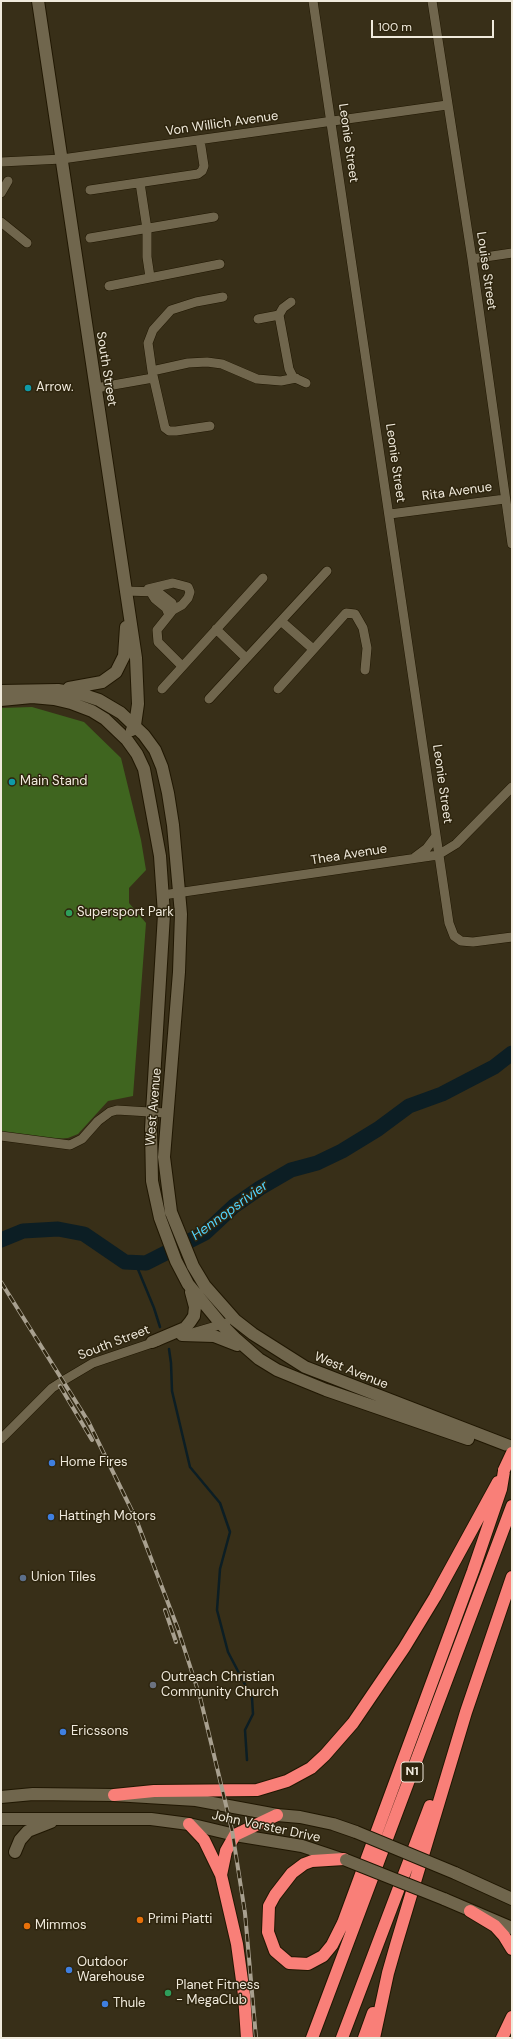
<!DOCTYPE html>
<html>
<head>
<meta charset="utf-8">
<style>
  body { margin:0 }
  #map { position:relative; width:513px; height:2039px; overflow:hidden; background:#382f18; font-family:"DM Sans",sans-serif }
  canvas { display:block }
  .frame { position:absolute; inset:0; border:2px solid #f0eadc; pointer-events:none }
  .scale { position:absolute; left:371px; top:20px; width:123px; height:18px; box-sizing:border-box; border:2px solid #f0eadc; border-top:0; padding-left:5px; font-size:12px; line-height:14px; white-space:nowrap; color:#f0eadc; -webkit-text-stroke:3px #2e250e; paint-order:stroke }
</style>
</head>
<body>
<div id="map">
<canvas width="513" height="2039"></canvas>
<div class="frame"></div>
<div class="scale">100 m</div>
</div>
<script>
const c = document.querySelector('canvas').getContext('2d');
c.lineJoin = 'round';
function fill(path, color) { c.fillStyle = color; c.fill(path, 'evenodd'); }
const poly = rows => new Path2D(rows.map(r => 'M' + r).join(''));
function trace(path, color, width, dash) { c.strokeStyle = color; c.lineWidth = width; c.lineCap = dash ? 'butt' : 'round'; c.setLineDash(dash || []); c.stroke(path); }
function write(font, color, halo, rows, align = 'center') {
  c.font = font + ' "DM Sans",sans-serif'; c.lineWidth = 3; c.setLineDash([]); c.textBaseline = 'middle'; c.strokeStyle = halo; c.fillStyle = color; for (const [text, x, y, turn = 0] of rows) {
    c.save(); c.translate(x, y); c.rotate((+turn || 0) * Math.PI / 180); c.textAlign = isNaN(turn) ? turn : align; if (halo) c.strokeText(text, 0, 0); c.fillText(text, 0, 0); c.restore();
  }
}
const green = poly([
  [32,707,84,722,121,758,141,840,146,870,129,888,129,903,146,923,133,1096,108,1101,78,1134,68,1138,54,1139,1,1132,1,708]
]);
const stream = poly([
  [135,1262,154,1308,160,1327],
  [169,1349,171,1363,172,1391,190,1467,220,1503,230,1532,220,1569,217,1610,228,1652,252,1698,253,1714,245,1730,247,1760]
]);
const river = poly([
  [1,1240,23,1231,58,1229,84,1234,125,1262,146,1263,205,1233,234,1206,260,1188,291,1170,317,1163,342,1151,378,1129,409,1106,442,1094,465,1082,494,1067,512,1053]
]);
const street = poly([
  [313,1,449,923,454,936,461,941,473,942,512,937],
  [432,1,472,259,512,544],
  [1,162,62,159,447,105],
  [140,183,147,229,147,257,150,277],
  [90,190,198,174,202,171,204,166,200,140],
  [1,193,8,181],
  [1,222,27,243],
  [90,238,214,217],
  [472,259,512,253],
  [109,286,220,264],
  [291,302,283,308,279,315,289,369,293,377,306,383],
  [258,319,279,315],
  [152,371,188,363,207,362,222,364,257,379,281,381,296,378],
  [96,388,153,378],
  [210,426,176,431,169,431,165,428,152,371,148,343,153,330,171,310,196,302,223,297],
  [390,514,505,499],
  [148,589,173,583,188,587,190,592,188,598,182,605,173,610],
  [125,591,158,592,172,603,173,610,157,630,158,642,182,666],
  [150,591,155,599,166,608,169,615],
  [281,621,313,649],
  [216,629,246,658],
  [162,689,263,578],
  [278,689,346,613,355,614,363,628,367,648,365,670],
  [209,699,327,571],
  [415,857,427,848,436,836],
  [163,895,438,855,456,844,512,787],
  [1,1136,70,1145,82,1139,98,1121,110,1112,117,1110,166,1113],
  [192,1333,226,1323],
  [1,1439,52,1388,66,1379,93,1363,158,1341]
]);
const secondary = poly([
  [38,1,136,658,138,704,135,725,132,730],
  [69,688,102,682,116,672,124,656,126,627],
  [1,691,58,690,81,694,99,700,121,713,144,735,155,750,162,767,168,793,173,825,181,914,179,972,164,1157,171,1212,193,1266,205,1286,235,1320,253,1334,305,1367,512,1447],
  [1,700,32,697,54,699,71,703,92,711,105,719,127,740,137,754,144,769,160,856,164,914,151,1129,152,1181,160,1218,176,1261,188,1284,221,1324,235,1338,259,1359,277,1370,326,1390,468,1439],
  [182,1335,214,1336,237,1345],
  [152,1342,185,1328,190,1322,194,1316,195,1307,191,1292],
  [1,1797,33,1794,114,1795,196,1800,277,1815,300,1817,333,1824,356,1832],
  [1,1819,151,1819,189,1824,235,1835,302,1846,341,1859],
  [15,1852,20,1840,28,1831,51,1822],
  [455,1873,512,1899],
  [444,1899,512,1928]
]);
const highway = poly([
  [114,1795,154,1791,257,1790,287,1781,311,1768,325,1755,353,1723,404,1648,435,1597,498,1482],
  [189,1824,204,1840,221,1875,237,1944,244,1995,247,2038],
  [344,1859,312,1861,304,1864,292,1873,275,1895,269,1906,268,1932,275,1951,289,1963,308,1964,323,1956,332,1945,343,1923,473,1571,501,1489,504,1471],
  [221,1875,226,1851,235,1835,277,1815],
  [470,1911,495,1926,504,1936,512,1949],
  [312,2038,512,1506],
  [342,2038,430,1806],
  [364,2038,373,2013],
  [374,2038,388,1973,396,1945,466,1712,512,1577],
  [502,2038,512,2017]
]);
const rail = poly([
  [1,1282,88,1421,136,1519,178,1629,200,1697,232,1830,245,1913,256,2038],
  [60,1386,92,1440],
  [165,1610,176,1642]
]);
const secondaryBridge = poly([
  [356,1832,455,1873],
  [346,1860,444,1899]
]);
const highwayBridge = poly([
  [504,1470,512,1453]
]);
const markers = [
  [28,388,4,"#0f9aa8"],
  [12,782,4,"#0f9aa8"],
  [69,913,4,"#2e9e5b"],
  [52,1463,4,"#3f7fe0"],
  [51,1517,4,"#3f7fe0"],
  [23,1578,4,"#5c6f8a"],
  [153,1685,4,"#6b7280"],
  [63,1732,4,"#3f7fe0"],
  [140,1920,4,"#e8710a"],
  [27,1926,4,"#e8710a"],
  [69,1970,4,"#3f7fe0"],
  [168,1993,4,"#2e9e5b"],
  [105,2004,4,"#3f7fe0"]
];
const shields = [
  [412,1772,22]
];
const shieldNames = [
  ["N1",412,1772]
];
const streetNames = [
  ["Von Willich Avenue",222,124,-8],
  ["Leonie Street",348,143,82],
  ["Louise Street",486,271,82],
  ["South Street",106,369,81],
  ["Leonie Street",395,463,82],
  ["Rita Avenue",457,492,-8],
  ["Leonie Street",442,784,82],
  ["Thea Avenue",349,855,-9],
  ["West Avenue",154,1107,-85],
  ["South Street",114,1343,-21],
  ["West Avenue",351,1371,22],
  ["John Vorster Drive",266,1827,12]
];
const poiNames = [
  ["Arrow.",36,388],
  ["Main Stand",20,782],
  ["Supersport Park",77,913],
  ["Home Fires",60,1463],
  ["Hattingh Motors",59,1517],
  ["Union Tiles",31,1578],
  ["Outreach Christian",161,1678],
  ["Community Church",161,1693],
  ["Ericssons",71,1732],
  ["Primi Piatti",148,1920],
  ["Mimmos",35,1926],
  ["Outdoor",77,1963],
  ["Warehouse",77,1978],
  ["Planet Fitness",176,1986],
  ["- MegaClub",176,2001],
  ["Thule",113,2004]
];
const waterNames = [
  ["Hennopsrivier",230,1211,-36]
];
fill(green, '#3f651f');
trace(stream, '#0c1e24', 2.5);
trace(river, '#0c1e24', 15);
trace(street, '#201702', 10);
trace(secondary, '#201702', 14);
trace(highway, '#201702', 14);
trace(street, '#70664d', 9);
trace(secondary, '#70664d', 12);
trace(highway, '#f97f78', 12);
trace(rail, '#a8a08f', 4);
trace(rail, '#2e250e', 2.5, [8]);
trace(secondaryBridge, '#201702', 14, []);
trace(highwayBridge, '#201702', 14, []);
trace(secondaryBridge, '#70664d', 12);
trace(highwayBridge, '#f97f78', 12);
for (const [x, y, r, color] of markers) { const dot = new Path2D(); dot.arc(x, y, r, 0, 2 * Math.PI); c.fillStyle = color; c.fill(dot); trace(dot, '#2e250e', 1.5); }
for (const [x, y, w] of shields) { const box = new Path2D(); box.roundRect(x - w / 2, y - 10, w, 20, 3); c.fillStyle = '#2e250e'; c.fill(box); trace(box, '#f0eadc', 1); }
write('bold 12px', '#f0eadc', null, shieldNames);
write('13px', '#f0eadc', '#2e250e', streetNames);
write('13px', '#f0eadc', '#2e250e', poiNames, 'left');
write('italic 14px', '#51d4ff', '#2e250e', waterNames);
</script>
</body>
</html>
